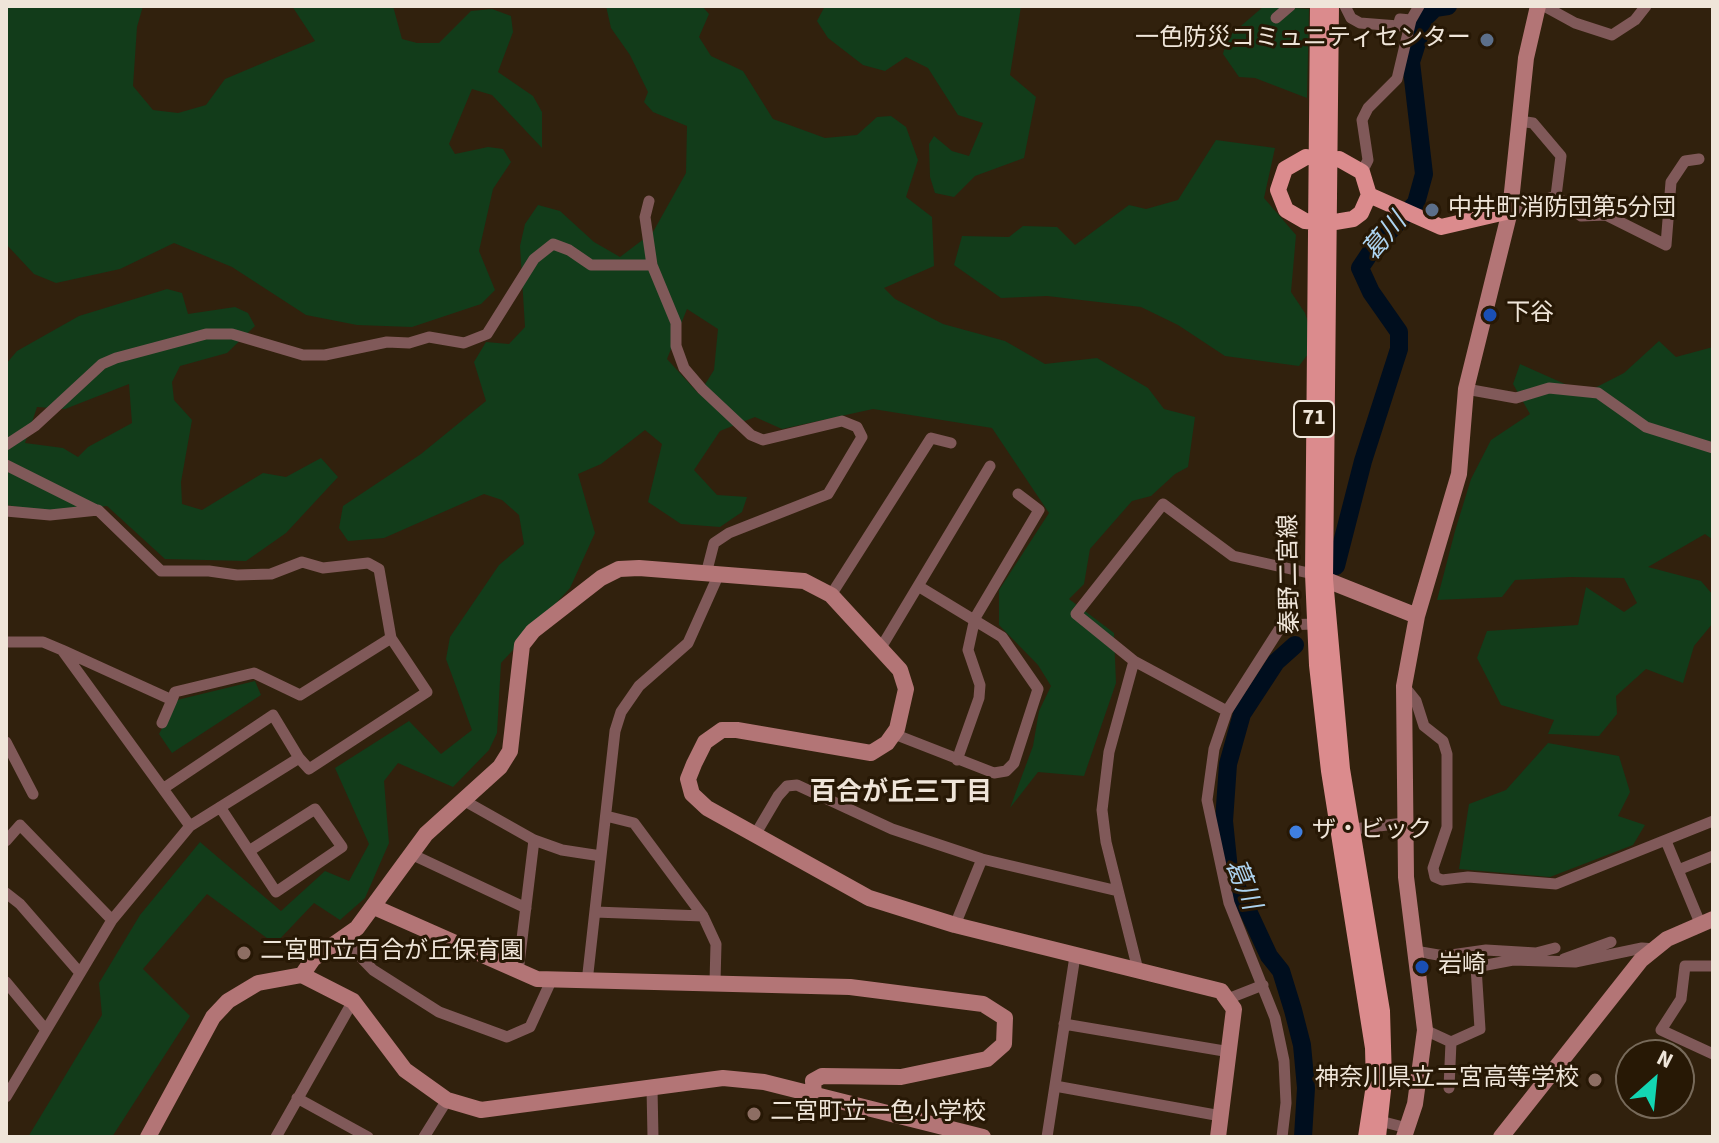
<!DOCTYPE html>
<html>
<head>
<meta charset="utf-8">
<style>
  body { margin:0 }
  #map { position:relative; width:1719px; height:1143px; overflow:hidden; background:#31210d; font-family:"Source Sans 3",sans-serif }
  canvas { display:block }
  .frame { position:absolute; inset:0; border:8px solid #efe5d9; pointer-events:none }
  .north { position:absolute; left:1615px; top:1039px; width:80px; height:80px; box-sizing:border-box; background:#271805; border:2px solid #776a5a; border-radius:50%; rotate:27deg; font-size:22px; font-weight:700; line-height:32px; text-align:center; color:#efe5d9 }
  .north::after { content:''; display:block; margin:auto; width:28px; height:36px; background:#13d5b3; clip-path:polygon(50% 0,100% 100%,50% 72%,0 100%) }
</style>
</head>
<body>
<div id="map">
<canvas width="1719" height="1143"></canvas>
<div class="frame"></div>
<div class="north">N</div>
</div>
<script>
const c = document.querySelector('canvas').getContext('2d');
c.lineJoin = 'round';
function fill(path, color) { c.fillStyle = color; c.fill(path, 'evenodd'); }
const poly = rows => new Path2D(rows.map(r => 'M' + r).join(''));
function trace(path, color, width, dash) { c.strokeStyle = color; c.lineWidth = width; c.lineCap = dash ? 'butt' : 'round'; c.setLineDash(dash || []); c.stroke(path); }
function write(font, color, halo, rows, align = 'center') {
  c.font = font + ' "Source Sans 3","Noto Sans JP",sans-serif'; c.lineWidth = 6; c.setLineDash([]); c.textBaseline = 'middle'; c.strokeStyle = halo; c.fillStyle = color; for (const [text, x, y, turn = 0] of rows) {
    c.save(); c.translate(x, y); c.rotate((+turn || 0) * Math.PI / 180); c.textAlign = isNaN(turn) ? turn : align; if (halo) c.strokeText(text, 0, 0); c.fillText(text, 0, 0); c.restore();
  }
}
const green = poly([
  [6,6,143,6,137,27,133,86,153,110,178,113,206,105,225,79,315,41,292,6,393,6,402,39,417,43,439,43,471,11,492,9,511,16,513,32,498,72,533,96,542,112,542,148,492,95,472,89,449,144,455,154,488,147,503,149,511,162,493,189,479,251,495,290,481,304,412,327,357,325,306,315,232,267,174,243,120,269,56,283,34,274,6,244],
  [606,6,702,6,709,14,699,37,711,56,743,71,773,119,825,138,857,135,877,117,891,116,906,127,918,160,906,197,932,217,934,266,884,288,895,299,943,324,1005,341,1045,364,1097,358,1148,388,1164,409,1195,417,1188,467,1175,474,1151,496,1132,501,1090,549,1084,584,1069,599,1114,633,1116,683,1084,776,1038,772,1010,808,1033,746,1039,711,1051,686,1038,665,999,625,999,590,1049,513,992,428,873,409,782,429,755,417,720,431,694,470,717,495,747,497,742,512,720,527,681,524,648,502,662,444,645,430,601,464,578,474,595,533,570,588,501,663,497,733,489,750,453,787,398,763,384,781,389,843,365,898,340,920,314,903,275,944,207,894,143,969,190,1016,112,1137,28,1137,102,1015,99,983,140,915,200,842,281,911,325,871,349,881,369,844,335,768,409,721,441,754,472,730,446,659,450,637,499,565,524,544,519,515,502,500,484,494,384,538,348,541,339,528,343,506,421,454,486,401,474,362,486,342,509,344,525,327,520,246,525,224,538,205,560,211,594,242,620,257,653,232,686,173,687,126,653,112,644,102,648,92,630,55,611,28],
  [687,309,718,329,714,370,699,394,667,359],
  [825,6,1021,6,1010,75,1036,97,1024,158,975,176,954,197,935,193,930,177,929,144,934,136,952,151,969,156,983,123,958,115,928,68,906,57,885,71,863,65,828,38,817,21],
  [1264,6,1309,9,1307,98,1255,78,1239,77,1223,54,1227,38],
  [1216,140,1275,148,1264,198,1296,235,1291,292,1305,313,1312,335,1311,350,1299,366,1225,356,1178,325,1141,307,1047,296,1001,298,954,265,962,236,1009,237,1023,226,1057,227,1075,245,1129,205,1146,209,1178,200],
  [167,289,182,293,188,314,235,307,248,313,255,326,227,353,180,366,172,382,174,400,192,420,181,482,182,504,202,510,263,473,286,477,321,458,338,477,286,533,246,561,165,559,107,506,50,512,6,505,6,364,17,351,79,316],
  [129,384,132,423,88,447,78,457,63,448,25,443,37,407,65,409],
  [1659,341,1676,357,1713,347,1713,540,1705,534,1648,567,1701,581,1713,595,1713,623,1694,646,1683,683,1646,669,1616,696,1617,714,1599,736,1548,734,1554,720,1501,705,1477,658,1487,631,1578,625,1586,587,1624,612,1637,603,1624,578,1570,577,1515,580,1502,597,1437,600,1455,531,1471,479,1491,440,1530,414,1513,384,1520,364,1585,393,1624,373],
  [255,681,261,695,172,753,159,734,177,700],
  [1548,743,1619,756,1630,792,1618,816,1645,825,1633,845,1550,877,1459,869,1469,804,1506,790]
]);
const river = poly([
  [1336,566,1363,461,1399,349,1399,332,1371,292,1360,268,1372,250,1416,203,1424,174,1411,62,1425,18,1435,8,1448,6],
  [1295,645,1276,662,1242,714,1228,764,1224,821,1229,870,1269,956,1281,971,1293,1010,1302,1045,1306,1088,1303,1137]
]);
const street = poly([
  [1345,6,1351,18,1360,23,1398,26,1400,19,1411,20,1419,6],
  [1544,6,1575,23,1612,35,1635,20,1646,6],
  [1276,18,1290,6],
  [1519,121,1533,123,1561,156,1556,196],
  [1362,172,1368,160,1362,120,1368,108,1397,79,1411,20],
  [649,201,645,217,652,265,676,323,676,346,684,368,702,389,751,435,763,440,842,421,857,427,862,437,828,494,729,533,714,543,706,574],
  [1510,211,1556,196,1581,216,1606,215,1666,245,1671,182,1685,161,1699,159],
  [1466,389,1516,398,1549,388,1598,393,1646,427,1713,448],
  [6,445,35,426,102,364,116,358,206,334,232,334,303,355,325,355,387,342,409,343,429,337,464,343,487,334,534,259,553,244,569,250,591,265,652,265],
  [6,465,94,509],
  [6,511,50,515,98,510,161,571,209,571,237,575,271,574,302,562,323,568,368,563,379,569,391,638],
  [831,595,931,438,951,443],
  [6,642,43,642,62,650,190,826],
  [882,646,990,466],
  [1134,661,1109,752,1102,810,1106,842,1138,970],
  [1404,686,1416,701,1424,726,1443,741,1447,754,1447,827,1433,868,1435,877,1442,880,1468,877,1556,884,1713,821],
  [1227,711,1134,661,1076,614,1163,504,1233,556,1313,574],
  [162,723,172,700],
  [894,734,994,773,1006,771,1014,763,1038,689,1002,637,918,586],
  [6,742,33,794],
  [957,760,979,698,980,685,968,650,975,618,1039,510,1018,494],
  [164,788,273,715,299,758],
  [463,800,534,840,562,850,601,856],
  [220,807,276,892,342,847,315,809,249,851],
  [606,816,634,823,703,916,716,944,715,982],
  [1345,830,1404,823],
  [755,835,778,796,787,786,797,785,892,829,982,859,1118,891],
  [6,841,20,825,112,920],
  [1666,841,1700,923],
  [411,854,526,908],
  [1678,870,1713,856],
  [6,893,20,904,80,973],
  [595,912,703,916],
  [955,925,982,859],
  [342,938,373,970,439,1012,507,1037,530,1027,551,981],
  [1415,951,1444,956,1486,950,1536,953,1555,948],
  [1444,956,1458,967,1476,967,1513,960,1575,962,1642,948,1655,949],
  [1564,959,1611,942],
  [1713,966,1685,966,1681,999,1661,1030,1713,1054],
  [518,972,534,840],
  [6,982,45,1029],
  [587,982,615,731,621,712,639,686,688,643,718,576],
  [1230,998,1263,985],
  [1064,1024,1230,1052],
  [1425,1030,1451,1042],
  [1055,1086,1221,1116],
  [652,1088,653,1137],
  [1449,1088,1451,1042,1480,1029,1476,967],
  [6,1097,112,920,190,826,299,758,309,769,427,692,391,638,300,695,254,673,175,692,172,700,62,650],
  [297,1098,368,1137],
  [1380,1121,1407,1128],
  [276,1137,353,1001],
  [424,1137,447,1100],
  [1047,1137,1075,956],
  [1282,1137,1286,1103,1284,1061,1275,1018,1229,903,1207,800,1214,749,1227,711,1282,625,1315,624]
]);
const secondary = poly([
  [1314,575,1417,616],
  [374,907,537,979,850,987,983,1004,1005,1018,1004,1044,987,1059,901,1077,822,1076,813,1081,814,1095],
  [302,975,313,959,357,928,426,834,500,767,510,751,522,645,533,631,601,578,619,569,639,568,804,581,831,595,900,670,906,689,897,729,887,743,871,753,737,730,722,730,705,742,694,764,688,779,692,794,707,808,869,898,955,925,1221,991,1234,1009,1218,1137],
  [148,1137,213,1017,228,1001,258,983,302,975,353,1001,405,1070,447,1100,481,1110,723,1078,764,1082,983,1137],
  [1404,1137,1415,1104,1425,1030,1406,877,1404,686,1417,616,1459,474,1466,389,1510,211,1526,58,1538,6],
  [1501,1137,1641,960,1667,939,1713,919]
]);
const primary = poly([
  [1318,6,1313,574,1317,665,1329,771,1373,1048,1374,1085,1366,1137],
  [1331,6,1325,579,1342,769,1382,1011,1384,1081,1378,1137],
  [1306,157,1285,169,1278,190,1286,210,1305,221,1316,222],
  [1369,195,1441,227,1510,211],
  [1329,223,1353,219,1361,213,1369,195,1362,172,1339,159]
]);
const markers = [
  [1487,40,8,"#5c6f8a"],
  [1432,210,8,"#5c6f8a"],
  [1490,315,8,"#1a4fb4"],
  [1296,832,8,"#3f7fe0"],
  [244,953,8,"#8d6e63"],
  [1422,967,8,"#1a4fb4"],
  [1595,1080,8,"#8d6e63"],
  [754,1114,8,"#8d6e63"]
];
const shields = [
  [1314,419,40]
];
const shieldNames = [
  ["71",1314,419]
];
const poiNames = [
  ["一色防災コミュニティセンター",1471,40,"right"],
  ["中井町消防団第5分団",1448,210],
  ["下谷",1506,315],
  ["ザ・ビック",1312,832],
  ["二宮町立百合が丘保育園",260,953],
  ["岩崎",1438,967],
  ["神奈川県立二宮高等学校",1579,1080,"right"],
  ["二宮町立一色小学校",770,1114]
];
const streetNames = [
  ["秦野二宮線",1291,574,-91]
];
const waterNames = [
  ["葛川",1386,238,-50],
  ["葛川",1241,885,68]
];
const neighbourhoodNames = [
  ["百合が丘三丁目",901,794]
];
fill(green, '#123c1a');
trace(river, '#000e1e', 18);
trace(street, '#805959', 11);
trace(secondary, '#b37576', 16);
trace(primary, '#db8b8d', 16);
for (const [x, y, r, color] of markers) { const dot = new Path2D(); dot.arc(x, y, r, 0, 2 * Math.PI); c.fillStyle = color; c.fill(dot); trace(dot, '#271805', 3); }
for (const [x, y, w] of shields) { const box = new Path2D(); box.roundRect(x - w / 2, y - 18, w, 36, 6); c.fillStyle = '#271805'; c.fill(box); trace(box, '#efe5d9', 2); }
write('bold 22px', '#efe5d9', null, shieldNames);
write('24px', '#efe5d9', '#271805', poiNames, 'left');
write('24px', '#efe5d9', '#271805', streetNames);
write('italic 26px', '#add4f1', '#271805', waterNames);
write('bold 26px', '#efe5d9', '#271805', neighbourhoodNames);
</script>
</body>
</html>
